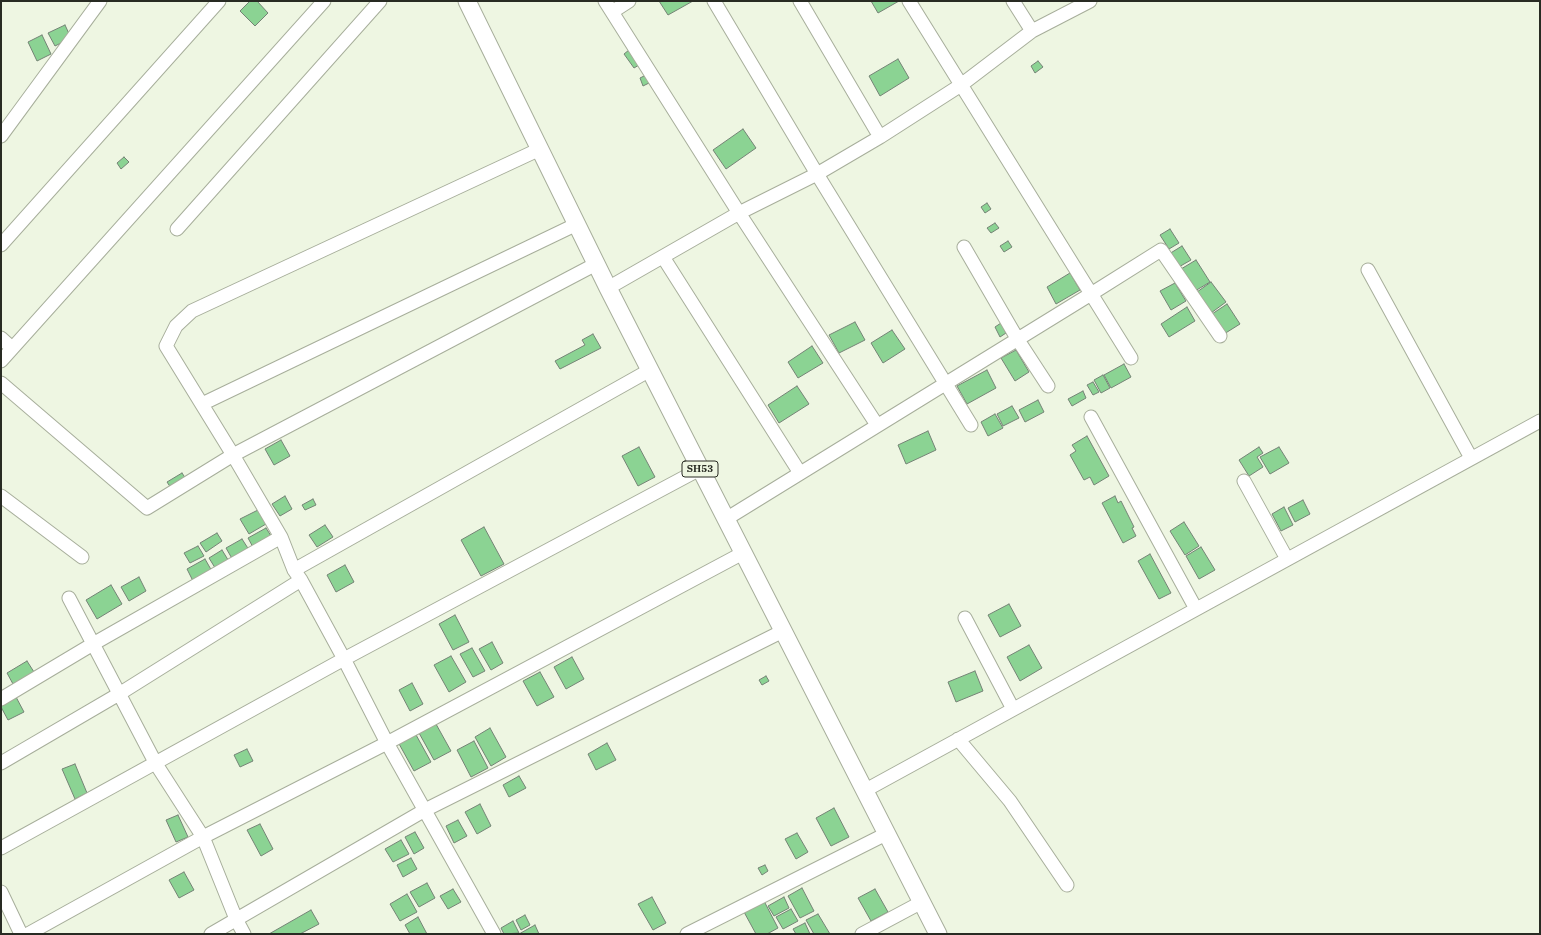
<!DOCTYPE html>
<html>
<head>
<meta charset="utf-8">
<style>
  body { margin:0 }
  #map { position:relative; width:1541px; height:935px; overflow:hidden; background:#eef6e2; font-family:"IBM Plex Serif",serif }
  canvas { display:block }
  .frame { position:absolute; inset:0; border:2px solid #282b23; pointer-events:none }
</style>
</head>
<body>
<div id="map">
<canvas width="1541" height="935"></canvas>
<div class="frame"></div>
</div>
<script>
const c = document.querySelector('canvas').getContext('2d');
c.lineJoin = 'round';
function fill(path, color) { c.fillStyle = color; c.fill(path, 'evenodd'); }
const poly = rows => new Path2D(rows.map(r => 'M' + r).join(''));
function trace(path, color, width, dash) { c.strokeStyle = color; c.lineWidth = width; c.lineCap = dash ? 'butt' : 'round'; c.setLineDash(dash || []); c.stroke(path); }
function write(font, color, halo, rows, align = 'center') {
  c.font = font + ' "IBM Plex Serif",serif'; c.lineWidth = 4; c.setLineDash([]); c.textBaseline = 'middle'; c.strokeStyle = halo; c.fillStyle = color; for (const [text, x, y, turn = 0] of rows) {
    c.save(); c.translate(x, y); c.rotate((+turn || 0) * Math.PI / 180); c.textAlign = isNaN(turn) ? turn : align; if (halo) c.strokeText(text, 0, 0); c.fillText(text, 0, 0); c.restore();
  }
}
const building = poly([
  [250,1,257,1,268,13,255,26,240,11,250,1],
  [659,1,693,1,668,15,659,1],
  [871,1,899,1,878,13,871,1],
  [65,25,71,38,55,46,48,33,65,25],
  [42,35,51,54,37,61,28,42,42,35],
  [629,50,639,65,634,68,624,54,629,50],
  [898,59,909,78,880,96,869,76,898,59],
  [1038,61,1043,67,1035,73,1031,66,1038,61],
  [648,74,651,82,643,86,640,78,648,74],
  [743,129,756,148,726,169,713,150,743,129],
  [124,157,129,162,121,169,117,163,124,157],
  [987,203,991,209,985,213,981,207,987,203],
  [995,223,999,228,991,233,987,228,995,223],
  [1170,229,1179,243,1169,249,1160,235,1170,229],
  [1008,241,1012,247,1004,252,1000,246,1008,241],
  [1182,246,1191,260,1177,268,1169,254,1182,246],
  [1196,260,1210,282,1195,291,1181,269,1196,260],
  [1070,273,1080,290,1056,304,1047,287,1070,273],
  [1211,282,1226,302,1211,313,1197,292,1211,282],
  [1175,283,1186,301,1171,310,1160,291,1175,283],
  [1227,304,1240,324,1224,334,1212,314,1227,304],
  [1187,307,1195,321,1169,337,1161,324,1187,307],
  [855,322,865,340,839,353,829,335,855,322],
  [1001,323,1006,333,1000,337,995,327,1001,323],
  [892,330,905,349,883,363,871,343,892,330],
  [593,334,601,348,560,369,555,361,585,345,582,340,593,334],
  [812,346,823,363,798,378,788,362,812,346],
  [1016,350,1029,372,1015,381,1001,358,1016,350],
  [1124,364,1131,377,1111,388,1104,375,1124,364],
  [987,370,996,388,967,404,957,386,987,370],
  [1103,375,1110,388,1101,393,1094,380,1103,375],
  [1093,382,1099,392,1093,395,1087,385,1093,382],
  [797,386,809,404,779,423,768,405,797,386],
  [1083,391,1086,398,1072,406,1068,399,1083,391],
  [1038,400,1044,412,1025,422,1019,410,1038,400],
  [1012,406,1019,418,1003,426,997,414,1012,406],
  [995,414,1003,428,988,436,981,422,995,414],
  [928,431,936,450,906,464,898,445,928,431],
  [1087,436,1109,476,1094,485,1090,477,1084,480,1070,455,1076,451,1072,445,1087,436],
  [281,440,290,456,274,465,265,449,281,440],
  [639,447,655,477,638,486,622,456,639,447],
  [1259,447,1263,453,1257,457,1263,467,1249,476,1239,460,1259,447],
  [1279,447,1289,463,1270,474,1260,457,1279,447],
  [182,473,186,479,171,488,167,482,182,473],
  [285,496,292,509,280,516,272,504,285,496],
  [1115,496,1118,503,1121,501,1134,527,1132,528,1136,536,1123,543,1102,503,1115,496],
  [313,499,316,505,305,510,302,505,313,499],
  [1303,500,1310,514,1295,522,1288,508,1303,500],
  [1284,507,1293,525,1281,531,1272,514,1284,507],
  [258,510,266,524,249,534,240,519,258,510],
  [1184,522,1199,546,1185,555,1170,531,1184,522],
  [325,525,333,537,317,547,309,535,325,525],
  [484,527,504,564,481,576,461,540,484,527],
  [266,528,273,539,254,549,248,538,266,528],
  [217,533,222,541,206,552,200,543,217,533],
  [242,539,251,553,234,562,226,548,242,539],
  [198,546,204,556,190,563,184,553,198,546],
  [1201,547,1215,570,1199,579,1186,556,1201,547],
  [222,550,230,563,217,571,209,558,222,550],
  [1150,554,1171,593,1159,599,1138,561,1150,554],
  [205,559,213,573,194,583,187,569,205,559],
  [345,565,354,582,336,592,327,575,345,565],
  [139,577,146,591,129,601,121,587,139,577],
  [111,585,122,604,97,619,86,600,111,585],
  [1009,604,1021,626,1000,637,988,615,1009,604],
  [455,615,469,642,453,650,439,624,455,615],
  [492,642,503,663,491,670,479,649,492,642],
  [1029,645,1042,668,1020,681,1007,657,1029,645],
  [472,648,485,671,473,677,460,654,472,648],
  [451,656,466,682,449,692,434,665,451,656],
  [572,657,584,679,566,689,554,667,572,657],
  [27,661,34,672,13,684,7,673,27,661],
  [975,671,983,691,956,702,948,682,975,671],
  [540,672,554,697,537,706,523,681,540,672],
  [766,676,769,681,762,685,759,680,766,676],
  [412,683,423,704,410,711,399,690,412,683],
  [16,697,24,712,8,720,1,707,1,705,16,697],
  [436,724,451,751,434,760,419,733,436,724],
  [490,728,506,757,491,766,475,737,490,728],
  [415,733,431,762,414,771,398,742,415,733],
  [474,741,488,768,471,777,457,750,474,741],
  [607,743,616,760,596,770,588,754,607,743],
  [247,749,253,761,240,767,234,755,247,749],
  [75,764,87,793,75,799,62,769,75,764],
  [519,776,526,788,509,797,503,785,519,776],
  [480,804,491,826,477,834,465,812,480,804],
  [834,808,849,837,831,846,816,818,834,808],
  [178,815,188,837,176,842,166,820,178,815],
  [458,820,467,836,454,843,446,826,458,820],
  [260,824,273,849,261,856,247,830,260,824],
  [415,832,424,848,414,854,405,837,415,832],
  [797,833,808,852,796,859,785,839,797,833],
  [401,840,409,854,393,862,385,849,401,840],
  [411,858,417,869,403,877,397,865,411,858],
  [765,865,768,871,762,875,758,868,765,865],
  [184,872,194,890,179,898,169,880,184,872],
  [427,883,435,898,419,907,410,892,427,883],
  [802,888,814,911,800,918,788,896,802,888],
  [453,889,461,902,448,909,440,896,453,889],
  [875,889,888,912,871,921,858,898,875,889],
  [407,894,417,912,400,921,390,904,407,894],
  [652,897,666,923,653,930,638,904,652,897],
  [784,897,789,908,774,916,768,906,784,897],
  [764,901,778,928,767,934,756,934,744,912,764,901],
  [791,909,798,921,783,929,776,917,791,909],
  [311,910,319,924,300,934,269,934,311,910],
  [818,914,830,934,814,934,806,920,818,914],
  [525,915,530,925,521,930,516,920,525,915],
  [418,917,427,934,410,934,405,925,418,917],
  [513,921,519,933,504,934,501,928,513,921],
  [805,923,810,934,796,934,793,929,805,923],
  [535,925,539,934,519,934,535,925]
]);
const minor = poly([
  [605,1,612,12,629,1],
  [714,1,817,174,971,425],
  [800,1,880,137],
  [909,1,1131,358],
  [1013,1,1032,31],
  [612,12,739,213,877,425],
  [1,136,100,1],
  [177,229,380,1],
  [1,245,219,1],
  [964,247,1018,340,1048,386],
  [663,257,800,473],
  [1368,270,1471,458],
  [608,288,739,213,817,174,880,137,961,85,1032,31,1090,1],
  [1,338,12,348],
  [1,361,324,1],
  [1,383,147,508,233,455,596,264],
  [202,404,577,224],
  [1091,417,1196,609],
  [1244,481,1287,559],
  [1,496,82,557],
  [726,519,1091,294,1161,250,1220,336],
  [294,570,650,370],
  [69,598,156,764,203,837,236,919,244,934],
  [965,618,1013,709],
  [1,699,93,644,281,537],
  [958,739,1010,801,1067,885],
  [1,763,119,694,301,580],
  [864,791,1540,421],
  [1,848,344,659,700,469],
  [1,892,21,934],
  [28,934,203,837,387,743,743,553],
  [211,934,425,810,783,631],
  [494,934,387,743,344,659,301,580,294,570,281,537,233,455,166,346,176,326,192,311,540,149],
  [687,934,886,834],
  [862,934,922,902]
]);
const major = poly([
  [467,1,608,288,938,934]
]);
const shields = [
  [700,469,36]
];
const shieldNames = [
  ["SH53",700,469]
];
fill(building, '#8bd393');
trace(building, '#748375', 1);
trace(minor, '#a7ae9b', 15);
trace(major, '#a7ae9b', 19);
trace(minor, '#fff', 13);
trace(major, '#fff', 17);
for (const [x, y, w] of shields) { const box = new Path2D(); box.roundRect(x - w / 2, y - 8, w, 16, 3); c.fillStyle = '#eef6e2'; c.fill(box); trace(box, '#282b23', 1); }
write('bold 10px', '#282b23', null, shieldNames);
</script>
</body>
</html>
